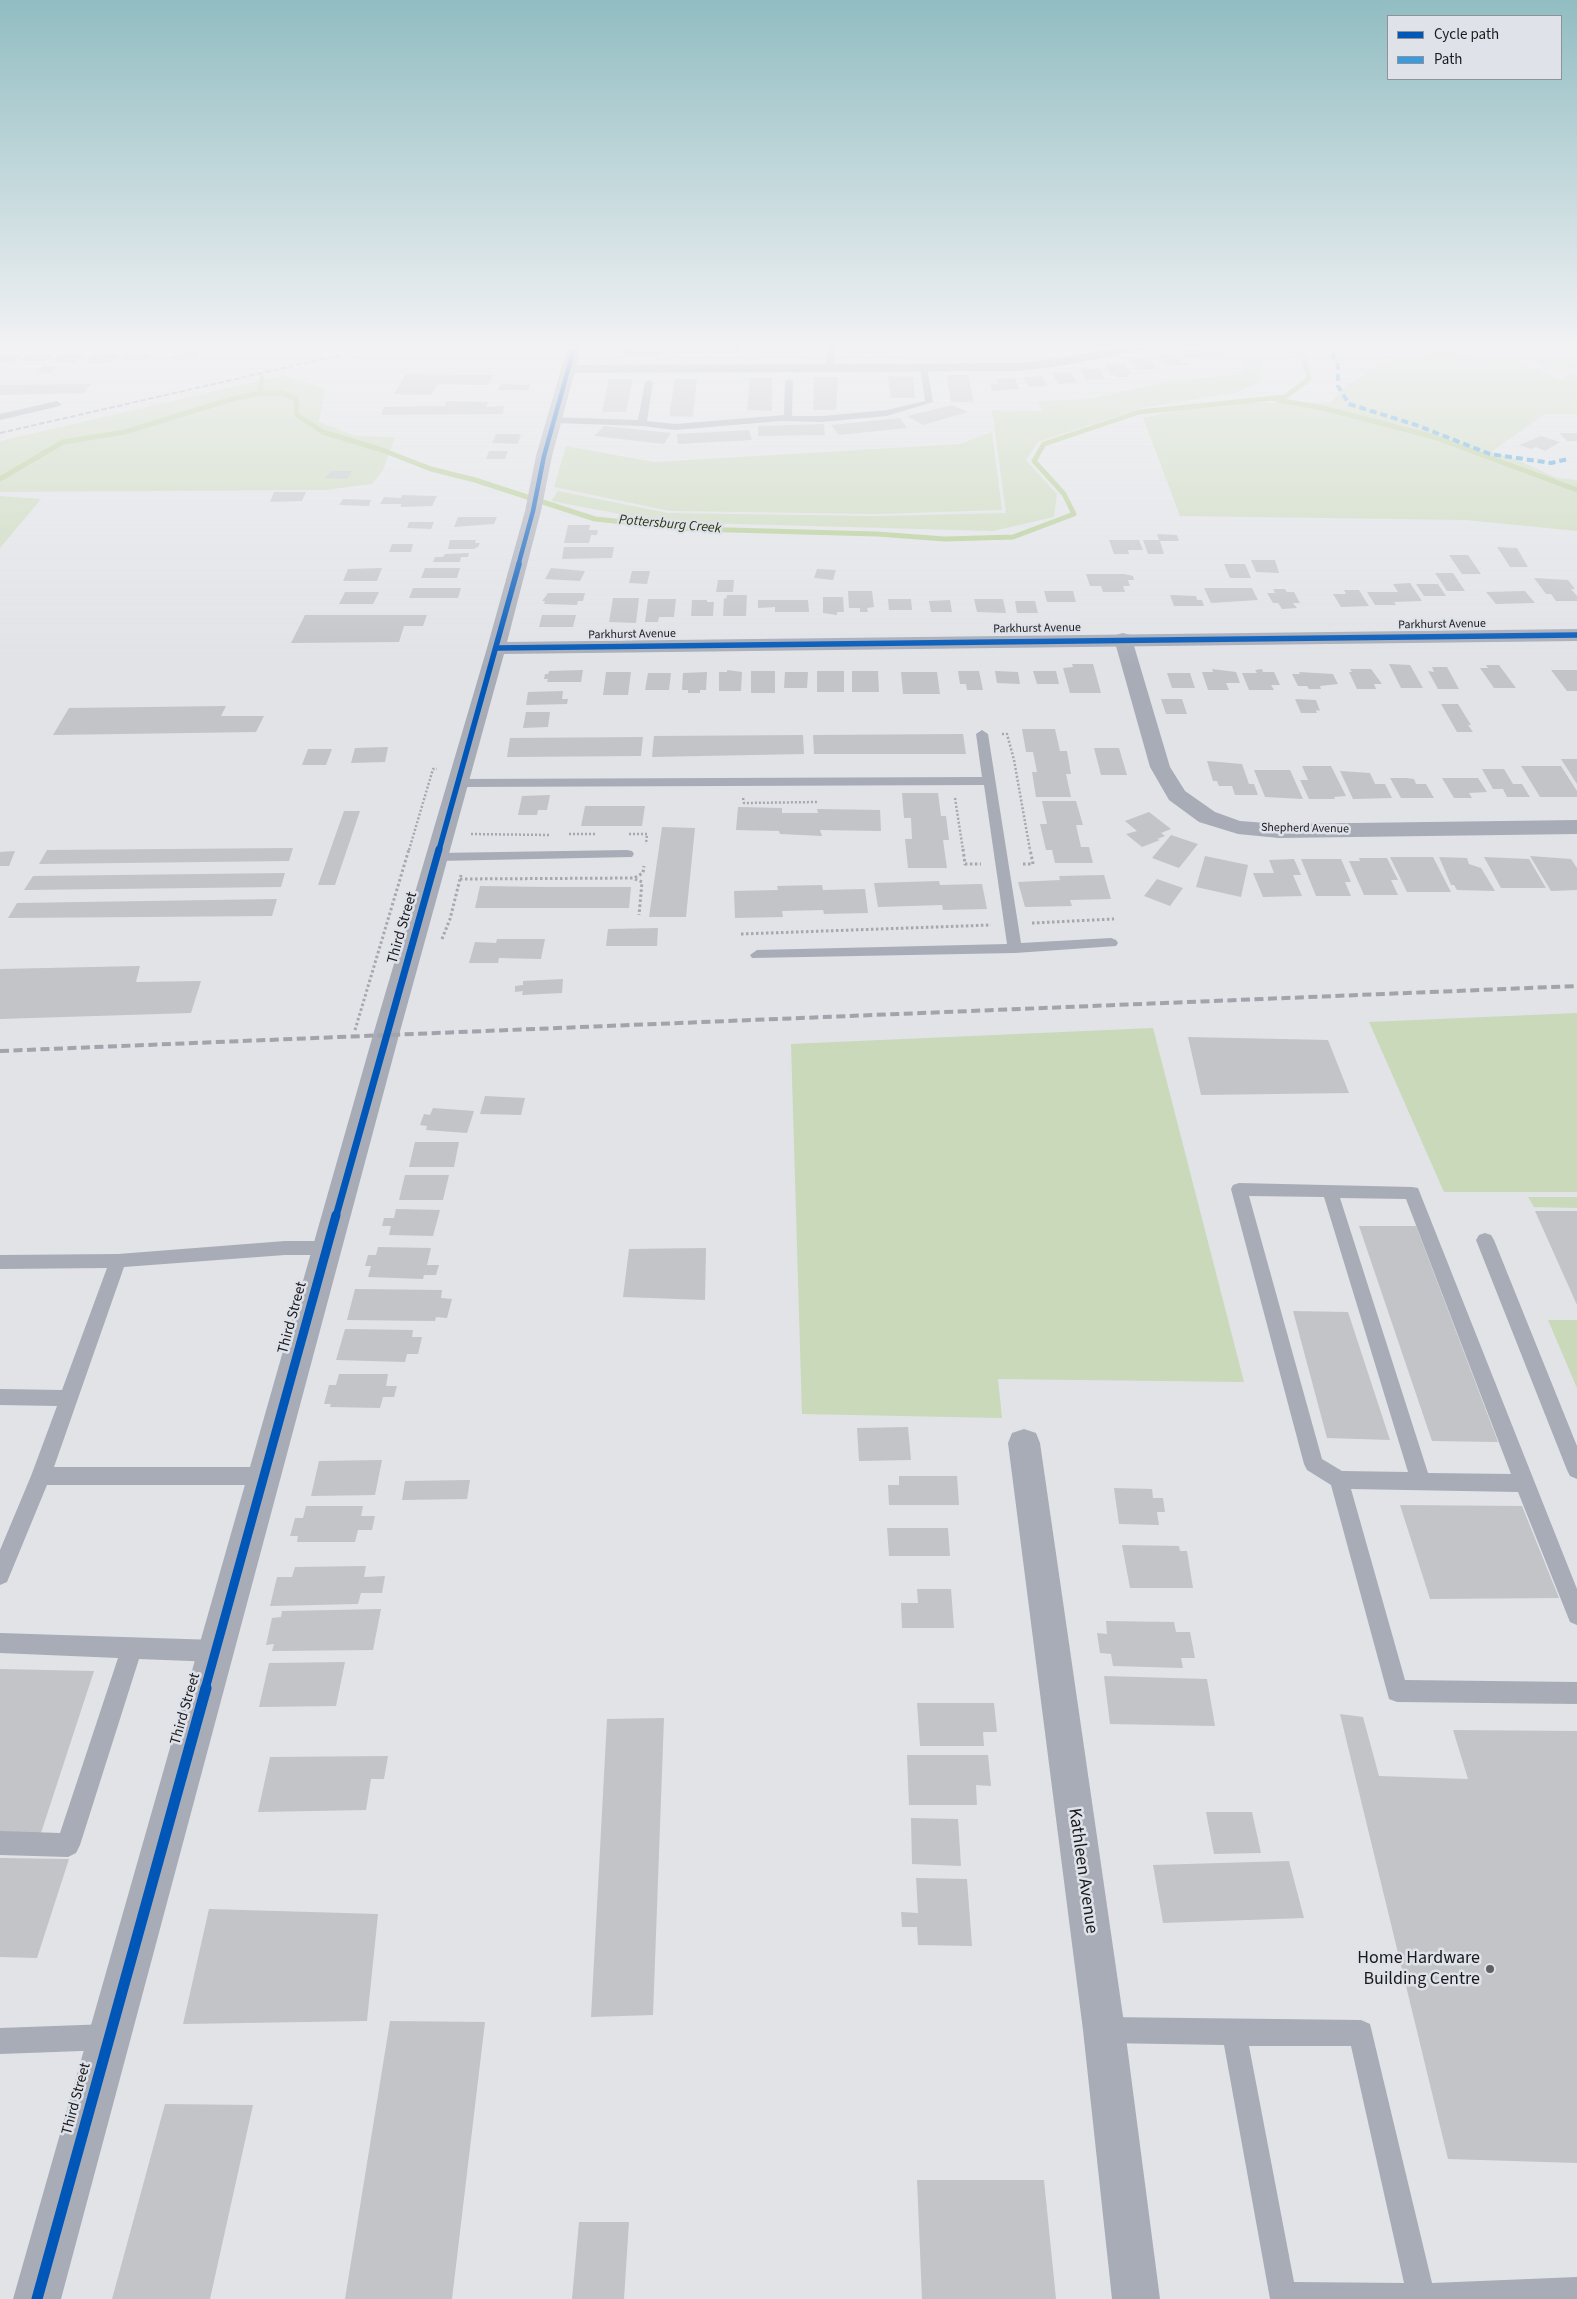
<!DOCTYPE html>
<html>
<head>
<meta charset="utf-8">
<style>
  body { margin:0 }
  #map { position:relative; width:1577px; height:2299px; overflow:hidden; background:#e1e3e7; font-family:"Source Sans 3",sans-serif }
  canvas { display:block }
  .legend { position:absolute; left:1387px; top:15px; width:175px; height:65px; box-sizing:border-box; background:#dfe2e9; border:1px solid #909297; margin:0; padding:6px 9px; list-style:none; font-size:15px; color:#191a1d }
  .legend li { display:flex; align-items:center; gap:10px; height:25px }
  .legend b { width:25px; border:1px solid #909297 }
</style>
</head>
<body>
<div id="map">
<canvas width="1577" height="2299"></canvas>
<ul class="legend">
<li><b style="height:6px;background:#0057b8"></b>Cycle path</li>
<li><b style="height:6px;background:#3b9bdf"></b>Path</li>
</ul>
</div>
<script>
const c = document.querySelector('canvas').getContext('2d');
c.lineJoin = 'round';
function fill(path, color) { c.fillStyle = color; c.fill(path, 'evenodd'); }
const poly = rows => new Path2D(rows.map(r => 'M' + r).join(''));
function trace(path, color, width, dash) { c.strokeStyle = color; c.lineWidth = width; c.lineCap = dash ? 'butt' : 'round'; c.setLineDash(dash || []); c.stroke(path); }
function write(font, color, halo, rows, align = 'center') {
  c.font = font + ' "Source Sans 3",sans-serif'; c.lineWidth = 5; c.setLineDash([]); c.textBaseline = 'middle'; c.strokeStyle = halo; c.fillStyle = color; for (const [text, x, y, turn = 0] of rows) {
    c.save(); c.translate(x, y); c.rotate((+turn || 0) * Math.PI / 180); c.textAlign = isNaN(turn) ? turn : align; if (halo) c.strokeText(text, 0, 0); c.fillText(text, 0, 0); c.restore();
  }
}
const green = poly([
  [1436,351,1509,356,1559,380,1571,373,1577,375,1577,414,1545,414,1491,452,1511,457,1557,478,1577,480,1577,531,1465,520,1180,516,1143,418,1187,408,1241,403,1330,403,1346,385,1393,359],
  [1245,354,1262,354,1261,382,1234,393,1142,408,1038,442,1026,460,1057,494,1054,517,993,531,662,522,551,501,558,491,668,513,876,516,1006,513,992,410,1042,411,1037,401,1090,399,1170,381,1244,374],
  [1542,355,1562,356,1577,362,1577,368,1562,370,1542,367,1534,360],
  [284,375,325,389,319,422,355,436,395,437,383,470,372,484,325,490,0,492,0,441],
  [992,432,1002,510,878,514,670,511,554,487,566,446,654,462,960,444],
  [0,496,41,499,0,548],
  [1577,1013,1577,1192,1444,1192,1369,1022],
  [1153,1028,1244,1382,998,1379,1002,1418,802,1414,791,1044],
  [1528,1197,1577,1197,1577,1208,1534,1207],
  [1548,1320,1577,1320,1577,1388]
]);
const stream = poly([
  [260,393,262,377],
  [1277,400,1323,408,1434,437,1577,490],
  [0,479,63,442,125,432,232,399,260,393,282,393,296,399,297,415,323,432,382,450,431,469,475,480,595,519,693,529,877,534,945,539,1013,537,1074,514,1064,494,1034,461,1044,444,1139,412,1285,397,1309,379,1304,357,1283,345]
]);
const building = poly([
  [188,345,212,345,202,349],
  [469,345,530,345,529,347,492,347,491,350,466,350],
  [643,345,657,345,657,350,642,350],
  [676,345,706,345,705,354,673,354],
  [713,345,741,345,740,354,713,354],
  [760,345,806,345,806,353,760,353],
  [841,345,911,345,913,351,867,354,842,352],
  [918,345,998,345,1000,351,919,352],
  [1019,345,1049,345,1049,346,1028,350],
  [1202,346,1222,346,1226,356,1205,355],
  [1181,349,1201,349,1205,358,1185,358],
  [194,350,203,354,196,356,198,358,179,361,169,357],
  [43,353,53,354,47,361,21,361,27,354],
  [127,353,154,353,148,360,120,360],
  [1174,353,1181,363,1188,362,1190,365,1167,366,1156,354],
  [3,354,10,355,20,355,13,362,0,362,0,355],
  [59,354,85,354,76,363,53,361],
  [100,354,119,354,112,362,87,364,90,361,86,361,93,355],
  [1132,359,1150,359,1157,369,1138,369],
  [1124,364,1131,374,1127,374,1129,377,1117,377,1115,375,1111,375,1105,365],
  [43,366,57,366,51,373,37,373],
  [1080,369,1099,369,1105,379,1086,380],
  [1054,372,1071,373,1078,383,1059,384,1052,373],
  [406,374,493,375,488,385,438,384,431,395,394,394],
  [946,375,968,375,974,402,951,402],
  [888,376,913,377,915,398,891,398],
  [1042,376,1048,386,1029,387,1023,377],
  [814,377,838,377,836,410,813,410],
  [750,378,772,378,772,411,747,410],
  [1015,378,1019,389,992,391,990,385,998,384,996,379],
  [609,379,633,379,626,412,602,412],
  [675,379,697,379,693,417,669,416],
  [91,384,84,393,0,395,0,385],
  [501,384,530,385,528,390,498,390],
  [446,401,488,402,486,407,504,406,503,414,381,415,384,407,445,406],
  [952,405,968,412,923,425,907,416],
  [900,418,907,428,839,435,831,425],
  [824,424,825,435,758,436,758,426],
  [604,426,671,433,664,444,594,436],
  [749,430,752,440,678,444,677,434],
  [1559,433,1577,433,1577,441,1567,441],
  [496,434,521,434,518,444,492,443],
  [1541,436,1560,442,1545,451,1536,447,1531,449,1519,445],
  [489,451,508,451,505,459,486,459],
  [331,471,352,471,347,479,325,478],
  [274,492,306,492,302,501,270,502],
  [402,495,437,496,432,506,401,507,401,504,380,504,384,497,401,498],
  [343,499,371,500,369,506,339,505],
  [458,517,497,517,494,524,454,527],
  [409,522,434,522,431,529,407,528],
  [568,525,590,525,589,530,598,530,597,535,591,535,589,543,564,543],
  [1157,534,1177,535,1179,541,1160,541,1164,554,1148,554,1143,540,1159,540],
  [450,540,476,540,475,543,480,543,478,547,473,549,448,549],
  [1109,540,1139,540,1143,550,1128,550,1129,554,1114,554],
  [392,544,413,544,411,552,389,552],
  [564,547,614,547,612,558,562,559],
  [1497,547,1517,548,1528,567,1510,567],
  [469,553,468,557,461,557,460,562,433,562,435,557,443,557,445,554],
  [1449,555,1468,555,1481,574,1462,574],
  [1251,560,1275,560,1279,573,1256,572],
  [1224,564,1245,564,1251,578,1230,578],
  [382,568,377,581,343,581,348,569],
  [425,568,460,568,457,578,421,578],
  [551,568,585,571,580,581,545,579],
  [817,569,836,570,833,580,814,578],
  [632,571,650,571,647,584,629,583],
  [1435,573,1453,573,1465,591,1447,591],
  [1086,574,1124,574,1133,576,1134,580,1128,580,1130,586,1123,586,1125,592,1103,592,1101,586,1090,586],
  [1534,578,1568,580,1575,589,1571,589,1577,596,1577,601,1556,601,1551,594,1546,594],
  [718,580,734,580,733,592,716,592],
  [1410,583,1422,601,1394,602,1396,605,1375,605,1367,592,1398,592,1393,584],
  [1416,584,1438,584,1446,596,1424,596],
  [413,588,461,588,458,598,409,598],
  [1204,588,1252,588,1258,600,1211,603],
  [1273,589,1285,589,1287,592,1294,592,1300,603,1293,603,1297,608,1282,609,1278,603,1273,603,1267,593,1275,593],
  [1344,590,1359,590,1369,606,1341,607,1333,594,1346,594],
  [848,591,872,591,874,607,867,608,868,612,860,612,860,608,849,608],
  [1044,591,1073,591,1076,602,1047,602],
  [1525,591,1535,603,1496,604,1486,592],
  [345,592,379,592,373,604,339,604],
  [548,593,585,593,583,601,578,601,577,605,544,604,545,601,542,601],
  [727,595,747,595,746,616,723,616,724,598,726,599],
  [1170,595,1196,596,1197,600,1202,600,1204,606,1174,606],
  [823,597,843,597,844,612,837,612,837,615,823,613],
  [613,598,639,598,636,623,609,622],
  [648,599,676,599,674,617,659,617,658,622,645,622],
  [888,599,911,599,912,610,889,610],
  [974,599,1003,599,1006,613,977,612],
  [692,600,707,600,707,602,714,602,713,616,691,616],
  [758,600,808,600,809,612,775,612,775,607,758,608],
  [950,600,952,612,931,612,929,601],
  [1015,601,1035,601,1038,613,1017,613],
  [305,615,427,615,423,626,404,626,399,642,291,643],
  [542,615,576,615,573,627,539,627],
  [1072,664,1093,664,1101,693,1070,693,1063,668,1073,667],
  [1389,664,1410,665,1423,688,1401,688],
  [1486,665,1499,665,1516,688,1494,688,1480,668,1488,668],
  [1432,667,1447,667,1459,689,1438,689,1428,671,1434,672],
  [1212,669,1236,672,1240,683,1226,683,1229,690,1208,690,1202,672,1213,672],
  [1262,669,1263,672,1274,672,1280,685,1271,685,1274,690,1249,690,1242,673,1257,673,1255,670],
  [1350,669,1371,669,1382,684,1374,684,1376,689,1357,689,1349,672,1352,672],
  [583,670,581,682,547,682,548,679,544,679,545,674,548,674,549,671],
  [727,670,742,672,741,691,719,691,719,672,727,672],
  [1551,670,1577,670,1577,691,1567,691],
  [751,671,775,671,775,693,751,693],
  [817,671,844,671,844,692,817,692],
  [852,671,878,671,879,692,852,692],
  [958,671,979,671,983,690,967,690,966,684,960,684],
  [995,671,1018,672,1020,684,997,683],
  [1033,671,1056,671,1059,684,1037,684],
  [606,672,631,672,628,695,603,695],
  [707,672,706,690,700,690,700,693,688,693,688,690,682,690,683,673],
  [785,672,808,672,807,688,784,688],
  [901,672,937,672,940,694,903,694],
  [1299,672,1333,674,1338,684,1320,686,1321,689,1309,689,1307,686,1298,686,1292,674,1300,674],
  [648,673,671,673,669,690,645,690],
  [1167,673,1190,673,1195,688,1172,688],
  [563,691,562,699,568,699,567,704,526,705,528,692],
  [1161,699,1182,699,1187,714,1166,714],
  [1295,699,1316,700,1320,711,1316,710,1317,713,1301,713],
  [1441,704,1458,704,1471,725,1468,725,1473,732,1457,732],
  [226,706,221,716,264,716,256,732,53,735,69,708],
  [526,712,550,712,548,727,523,728],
  [1022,729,1055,729,1060,751,1067,751,1071,774,1066,774,1071,797,1036,797,1032,772,1037,772,1033,752,1026,752],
  [963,734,966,754,814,754,813,735],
  [803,735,804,754,652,757,654,736],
  [643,737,641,756,507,757,510,738],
  [388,747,385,762,351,763,355,748],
  [1094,748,1119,748,1127,775,1101,775],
  [308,749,332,749,326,765,302,765],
  [1561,759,1577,759,1577,784],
  [1207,761,1242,764,1249,784,1254,784,1258,795,1235,795,1232,786,1219,786,1217,781,1213,781],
  [1302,766,1331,766,1346,796,1334,797,1335,799,1309,799,1300,780,1308,780],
  [1521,766,1561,766,1577,791,1577,797,1540,797],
  [1482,769,1504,769,1513,784,1522,784,1530,797,1507,797,1503,789,1493,789],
  [1254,770,1290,770,1303,799,1265,797],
  [1340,771,1370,773,1375,784,1385,784,1392,798,1353,799],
  [1390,778,1406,778,1414,779,1416,784,1426,784,1434,798,1401,798],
  [1442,778,1478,778,1487,792,1469,793,1472,798,1454,798],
  [902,793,938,793,941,816,946,816,949,840,943,840,947,868,908,868,905,839,912,839,911,818,904,818],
  [550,795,547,810,538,810,537,815,518,815,522,796],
  [1042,801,1076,801,1083,825,1076,825,1081,847,1089,847,1093,863,1055,863,1052,850,1046,850,1040,824,1047,824],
  [585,806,645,806,642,826,581,826],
  [738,807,782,808,782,813,818,813,817,809,880,810,881,831,820,830,822,836,780,834,779,831,736,830],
  [344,811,360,811,335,885,318,885],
  [1149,812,1171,829,1161,833,1165,836,1157,839,1160,840,1142,847,1126,834,1137,831,1125,821],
  [662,827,695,828,686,917,649,917],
  [1171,835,1198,844,1179,868,1152,858],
  [293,848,289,861,39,864,47,850],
  [15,851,9,866,0,866,0,852],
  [1205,856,1248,865,1241,897,1196,887],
  [1530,856,1571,859,1577,868,1577,890,1551,891],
  [1390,857,1433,857,1451,892,1407,892],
  [1439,857,1467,858,1469,864,1481,868,1495,891,1457,890,1454,885,1451,885],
  [1484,857,1529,859,1546,888,1501,888],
  [1359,858,1387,858,1398,880,1391,880,1398,895,1364,895,1349,861,1360,861],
  [1294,859,1301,875,1293,875,1302,896,1263,897,1253,873,1274,873,1269,860],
  [1301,859,1341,859,1351,882,1345,882,1351,896,1316,896],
  [285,873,281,887,24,890,33,876],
  [1104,875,1111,899,1070,900,1072,906,1025,907,1018,882,1060,880,1059,876],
  [1157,879,1183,888,1170,906,1144,896],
  [939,881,940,885,982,884,987,909,943,910,942,905,878,907,874,883],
  [822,885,823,890,865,889,868,913,824,914,823,910,782,911,783,917,735,918,734,891,778,890,777,886],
  [480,886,546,887,631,887,629,908,475,908],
  [277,899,272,916,8,918,17,903],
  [658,928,657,946,606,946,608,929],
  [497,939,545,939,541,959,499,958,498,963,469,963,475,942,496,943],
  [140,966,136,982,201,981,191,1013,0,1019,0,969],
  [563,979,562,993,522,995,523,991,515,992,515,986,523,985,523,981],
  [1188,1037,1328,1040,1349,1093,1201,1095],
  [485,1096,525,1098,521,1115,480,1114],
  [433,1108,474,1111,467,1133,426,1130,427,1126,420,1125,424,1114,430,1115],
  [415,1142,459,1142,454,1167,409,1167],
  [405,1175,449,1175,443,1200,399,1200],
  [396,1209,440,1210,433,1236,389,1235,391,1226,382,1226,384,1218,394,1218],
  [1535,1211,1577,1211,1577,1305],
  [1359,1226,1416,1226,1498,1442,1432,1441],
  [378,1247,431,1248,427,1265,439,1265,436,1275,424,1275,423,1279,368,1277,371,1266,365,1266,368,1255,376,1255],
  [706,1248,705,1300,623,1297,629,1249],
  [355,1289,442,1290,441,1298,452,1299,447,1318,436,1317,435,1321,347,1320],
  [1293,1311,1348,1312,1390,1440,1327,1438],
  [345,1329,413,1330,412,1337,422,1337,418,1354,407,1354,405,1362,336,1360],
  [339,1374,388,1374,386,1386,397,1386,394,1397,383,1397,380,1408,330,1407,331,1404,324,1404,329,1385,336,1385],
  [908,1427,911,1460,859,1461,857,1428],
  [382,1460,375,1495,311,1496,319,1461],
  [899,1476,957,1476,959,1505,889,1505,888,1485,899,1485],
  [470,1480,467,1499,402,1500,405,1481],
  [1114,1488,1152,1489,1153,1498,1163,1498,1165,1512,1157,1512,1159,1525,1119,1524],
  [1400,1505,1522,1506,1559,1598,1430,1599],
  [306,1506,363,1506,361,1516,375,1516,372,1530,358,1530,355,1542,297,1542,298,1536,290,1536,295,1518,303,1518],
  [887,1528,948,1528,950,1556,889,1556],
  [1122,1545,1179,1546,1180,1551,1187,1551,1193,1588,1130,1588],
  [366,1566,364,1577,385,1576,382,1593,361,1593,358,1604,270,1606,277,1577,292,1577,295,1567],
  [917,1589,951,1589,954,1628,902,1628,901,1603,918,1603],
  [381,1609,373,1650,272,1651,274,1644,266,1645,272,1618,281,1617,282,1611],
  [1106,1621,1174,1622,1176,1632,1190,1632,1195,1658,1181,1658,1183,1668,1113,1666,1111,1654,1100,1653,1097,1633,1107,1634],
  [345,1662,336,1706,259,1707,269,1663],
  [0,1669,94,1671,39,1839,0,1836],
  [1104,1676,1207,1679,1215,1726,1110,1724],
  [917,1703,994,1703,997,1732,983,1732,984,1746,920,1746],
  [1340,1714,1363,1717,1379,1776,1468,1779,1453,1730,1577,1731,1577,2163,1448,2159],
  [664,1718,653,2015,591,2017,607,1719],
  [907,1755,988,1755,991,1786,976,1785,977,1805,909,1805],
  [388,1756,384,1779,371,1779,366,1810,258,1812,270,1757],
  [1206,1812,1252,1812,1261,1853,1214,1854],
  [911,1818,958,1819,961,1866,912,1864],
  [0,1858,69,1859,37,1958,0,1957],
  [1289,1861,1304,1918,1163,1923,1153,1865],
  [916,1878,967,1879,972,1946,918,1945,917,1927,902,1927,901,1912,918,1913],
  [209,1909,378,1914,367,2021,183,2024],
  [390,2021,485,2022,452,2299,345,2299],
  [165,2104,253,2105,210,2299,112,2299],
  [917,2180,1044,2180,1056,2299,922,2299],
  [579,2222,629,2222,624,2299,572,2299]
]);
const pathFar2 = poly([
  [1169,347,1178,345]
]);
const pathFar1 = poly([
  [1002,734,1007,734,1014,760,1030,850],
  [743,798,744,803,817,802],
  [955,798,963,850],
  [471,834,550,835],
  [569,834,595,834],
  [629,834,647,834,646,844],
  [409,850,433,769,437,769]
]);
const path = poly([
  [963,849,965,864,981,864],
  [1023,864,1033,864,1030,849],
  [460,879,634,878,643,873,644,866],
  [635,879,642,882,639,915],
  [1032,923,1114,919],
  [741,934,991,925],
  [442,939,450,919,461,875],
  [355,1030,409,849]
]);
const service = poly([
  [625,345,633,345,632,351,660,351,664,353,660,355,627,356,623,354,625,345],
  [828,345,836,345,834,367,830,369,826,367,828,345],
  [920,365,927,367,933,402,887,416,822,422,781,421,675,430,642,426,554,423,550,420,554,417,638,420,645,382,649,380,653,382,647,421,675,424,784,415,785,381,789,379,793,381,792,416,822,416,887,410,925,401,920,365],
  [57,401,61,404,60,406,0,420,0,414,57,401],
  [982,730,988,734,1021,943,1111,938,1116,940,1118,943,1116,946,1015,953,752,958,750,955,757,950,1007,944,984,785,459,787,453,783,459,779,982,777,976,734,982,730],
  [627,850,632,851,634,854,632,857,438,861,431,857,438,853,627,850],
  [1239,1183,1412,1187,1418,1188,1577,1589,1577,1625,1570,1622,1518,1492,1351,1489,1405,1680,1577,1682,1577,1704,1397,1702,1389,1699,1331,1485,1307,1470,1304,1464,1231,1189,1233,1185,1239,1183],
  [1249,1196,1324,1197,1408,1472,1342,1471,1322,1459,1249,1196],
  [1340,1198,1406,1199,1511,1474,1428,1473,1340,1198],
  [1485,1233,1491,1235,1494,1240,1577,1446,1577,1479,1570,1476,1567,1470,1476,1240,1479,1235,1485,1233],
  [285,1241,327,1241,333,1243,336,1248,333,1253,327,1255,285,1255,124,1267,54,1467,264,1467,271,1470,274,1476,271,1482,264,1485,47,1485,7,1582,0,1585,0,1550,31,1476,57,1406,0,1405,0,1389,62,1390,107,1268,0,1269,0,1255,118,1254,285,1241],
  [0,1633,216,1640,224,1644,227,1651,224,1658,216,1662,139,1659,80,1845,76,1853,68,1857,0,1855,0,1831,60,1833,118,1658,0,1653,0,1633],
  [1104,2017,1361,2020,1370,2024,1432,2283,1577,2277,1577,2299,1270,2299,1224,2045,1104,2043,1095,2039,1091,2030,1095,2021,1104,2017],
  [1249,2046,1351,2046,1404,2283,1294,2282,1249,2046],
  [109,2024,118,2028,122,2037,118,2046,109,2050,0,2054,0,2028,109,2024]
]);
const minor = poly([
  [1129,345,1156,345,1149,349,1060,366,1019,371,567,373,560,369,567,365,1019,363,1060,358,1129,345],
  [1123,633,1130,635,1132,639,1170,767,1185,791,1215,812,1240,821,1279,824,1577,820,1577,834,1279,838,1238,834,1199,822,1169,800,1150,767,1114,639,1116,635,1123,633],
  [1024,1429,1036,1433,1040,1443,1125,2030,1160,2299,1112,2299,1083,2030,1008,1443,1012,1433,1024,1429]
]);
const tertiary = poly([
  [568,345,582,345,552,456,541,511,507,642,1577,629,1577,641,504,654,399,1035,61,2299,13,2299,373,1035,487,648,525,511,536,456,568,345]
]);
const railFar1 = poly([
  [0,433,384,345]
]);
const rail = poly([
  [0,1051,1577,986]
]);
const quiet = poly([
  [1325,345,1332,352,1338,367,1338,386,1349,404,1416,425,1490,454,1551,463,1568,459]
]);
const cyclewayFar4 = poly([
  [518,566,533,511,544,456,575,345]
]);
const cyclewayFar3 = poly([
  [496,648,1577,635],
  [439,850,519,564]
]);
const cyclewayFar2 = poly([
  [336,1216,439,849]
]);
const cyclewayFar1 = poly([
  [205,1689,336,1215]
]);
const cycleway = poly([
  [37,2299,206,1688]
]);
const markers = [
  [1490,1969,5,"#5f6064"]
];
const farStreetnames = [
  ["Parkhurst Avenue",1442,625,-1],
  ["Parkhurst Avenue",1037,629,-1],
  ["Parkhurst Avenue",632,635,-1],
  ["Shepherd Avenue",1305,829,1]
];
const farWaternames = [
  ["Pottersburg Creek",670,525,5]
];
const streetNames = [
  ["Third Street",403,928,-74],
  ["Third Street",293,1318,-75],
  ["Third Street",186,1709,-74],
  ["Third Street",77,2099,-75]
];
const nearStreetnames = [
  ["Kathleen Avenue",1082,1871,82]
];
const nearPoinames = [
  ["Home Hardware",1480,1959],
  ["Building Centre",1480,1980]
];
fill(green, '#c9d9b9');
trace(stream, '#afca89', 5);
fill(building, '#c2c4c7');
trace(pathFar2, '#a5a8af', 2, [1, 1]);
trace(pathFar1, '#a5a8af', 2.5, [2, 2]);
trace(path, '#a5a8af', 3, [2.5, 2.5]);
fill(service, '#a7acb7');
fill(minor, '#a7acb7');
fill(tertiary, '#a7acb7');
trace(railFar1, '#a1a4ab', 2, [5.5, 2.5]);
trace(rail, '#a1a4ab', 4, [9, 4.5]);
trace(quiet, '#3b9bdf', 4, [7, 4]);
trace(cyclewayFar4, '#0057b8', 4.5);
trace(cyclewayFar3, '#0057b8', 5.5);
trace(cyclewayFar2, '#0057b8', 7);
trace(cyclewayFar1, '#0057b8', 9);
trace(cycleway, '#0057b8', 11);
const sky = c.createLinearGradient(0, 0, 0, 667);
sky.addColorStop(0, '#91bdc2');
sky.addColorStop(0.52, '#f2f2f4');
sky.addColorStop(1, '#f2f2f400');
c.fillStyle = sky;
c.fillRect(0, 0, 1577, 667);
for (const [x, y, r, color] of markers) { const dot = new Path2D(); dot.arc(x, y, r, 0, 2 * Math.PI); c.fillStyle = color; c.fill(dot); trace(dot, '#dfe2e9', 2); }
write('12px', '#191a1d', '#dfe2e9', farStreetnames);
write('italic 14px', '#27360f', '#dfe2e9', farWaternames);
write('15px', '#191a1d', '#dfe2e9', streetNames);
write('18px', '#191a1d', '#dfe2e9', nearStreetnames);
write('18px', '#191a1d', '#dfe2e9', nearPoinames, 'right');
</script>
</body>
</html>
